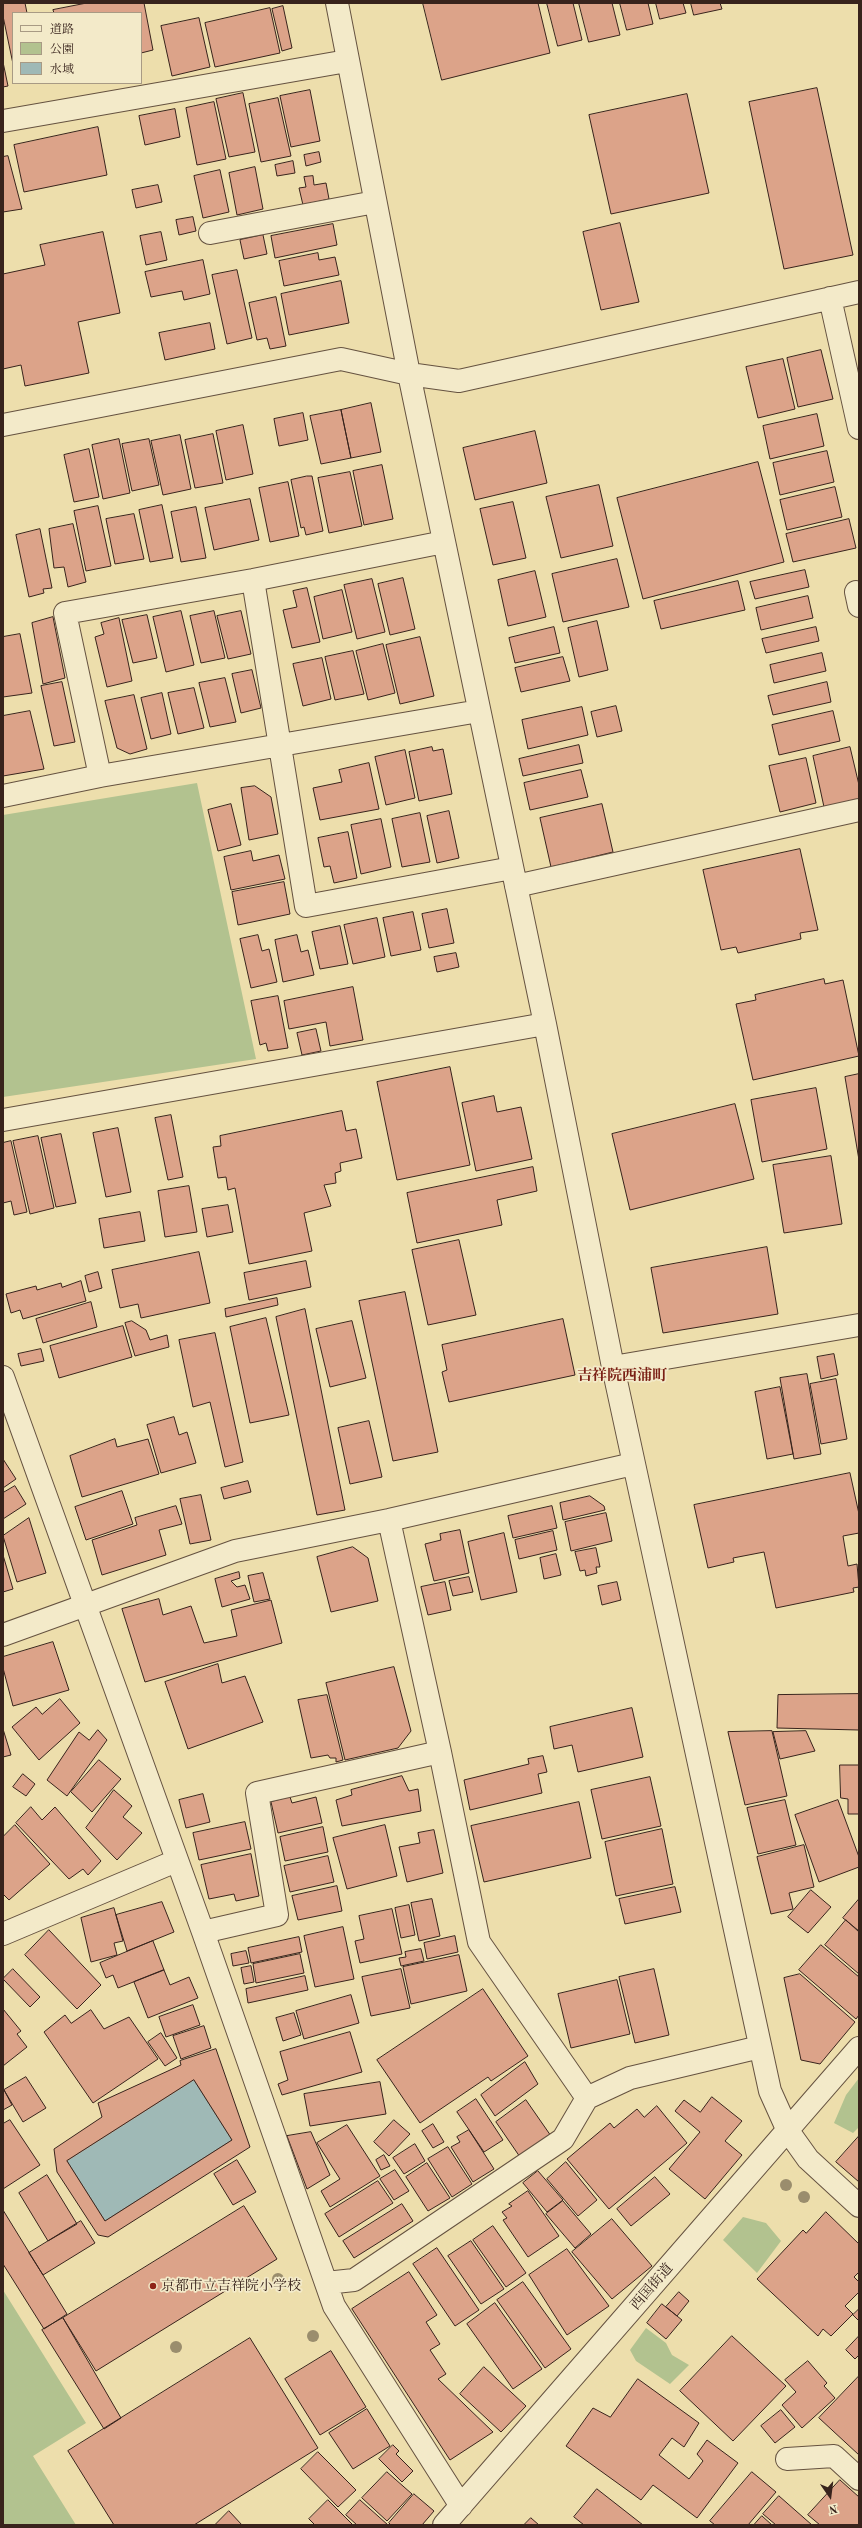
<!DOCTYPE html>
<meta charset="utf-8">
<style>
body{margin:0}
#map{position:relative;width:862px;height:2528px;overflow:hidden;background:#eddeac;font-family:"Old Standard TT","Noto Serif JP",serif}
canvas{display:block}
.frame{position:absolute;inset:0;border:4px solid #38231c;pointer-events:none}
.legend{position:absolute;left:12px;top:12px;width:130px;height:72px;box-sizing:border-box;background:#f3eac9;border:1px solid #a89a84;margin:0;padding:5px 7px;list-style:none;font-size:12px;color:#38231c}
.legend li{display:flex;align-items:center;gap:8px;height:20px}
.legend b{width:20px;border:1px solid #a89a84}
.north{position:absolute;left:810px;top:2476px;width:40px;height:40px;-webkit-text-stroke:3px #f3eac9;paint-order:stroke;rotate:166deg;font-size:11px;font-weight:700;line-height:16px;text-align:center;color:#38231c}
.north::after{content:'';display:block;margin:auto;width:14px;height:18px;background:#38231c;clip-path:polygon(50% 0,100% 100%,50% 72%,0 100%)}
</style>
<div id="map">
<canvas width="862" height="2528"></canvas>
<div class="frame"></div>
<ul class="legend">
<li><b style="height:5px;background:#f3eac9"></b>道路</li>
<li><b style="height:11px;background:#b2c28f"></b>公園</li>
<li><b style="height:11px;background:#9fb9b6"></b>水域</li>
</ul>
<div class="north">N</div>
</div>
<script>
const g = document.querySelector('canvas').getContext('2d');
g.lineJoin = 'round';
function fill(path, color) {
  g.fillStyle = color;
  g.fill(path, 'evenodd');
}
function trace(path, color, width, dash) {
  g.strokeStyle = color;
  g.lineWidth = width;
  g.lineCap = dash ? 'butt' : 'round';
  g.setLineDash(dash || []);
  g.stroke(path);
}
function write(font, color, halo, rows, align = 'center') {
  g.font = font + ' "Old Standard TT","Noto Serif JP",serif';
  g.lineWidth = 3.5;
  g.setLineDash([]);
  g.textBaseline = 'middle';
  g.strokeStyle = halo;
  g.fillStyle = color;
  for (const [text, x, y, turn = 0] of rows) {
    g.save();
    g.translate(x, y);
    g.rotate((+turn || 0) * Math.PI / 180);
    g.textAlign = isNaN(turn) ? turn : align;
    if (halo) g.strokeText(text, 0, 0);
    g.fillText(text, 0, 0);
    g.restore();
  }
}
const green = new Path2D(`
 M197 783 256 1059 3 1097V815Z
 M859 2078V2127L853 2133 834 2123 846 2095Z
 M743 2217 766 2223 781 2241 757 2273 723 2240Z
 M3 2290 86 2423 33 2456 76 2525H3Z
 M646 2328 666 2343 672 2355 689 2365 670 2384 636 2361 630 2350Z`);
const water = new Path2D(`
 M194 2080 232 2140 105 2221 67 2161Z`);
const building = new Path2D(`
 M3 3H25L27 13H13V64L3 16Z
 M87 3H144L153 50 141 53V13H54L53 10Z
 M423 3H538L550 53 442 80Z
 M547 3H573L582 40 558 46Z
 M579 3H612L620 35 589 42Z
 M620 3H648L653 24 627 30Z
 M656 3H683L686 13 660 19Z
 M691 3H720L722 9 694 15Z
 M283 6 292 48 282 51 272 9Z
 M270 8 280 53 215 67 205 23Z
 M199 18 210 67 172 76 161 26Z
 M3 62 8 86 3 87Z
 M817 88 853 255 784 269 749 102Z
 M310 90 320 141 291 147 280 96Z
 M243 93 255 152 229 157 216 99Z
 M687 94 709 193 611 214 589 115Z
 M278 98 291 156 261 162 249 104Z
 M214 102 226 159 197 165 186 108Z
 M175 109 180 137 145 145 139 116Z
 M98 127 107 175 24 192 14 145Z
 M319 152 321 162 306 166 304 155Z
 M8 156 22 209 3 212V157Z
 M293 161 295 173 277 176 275 165Z
 M255 167 263 209 237 215 229 173Z
 M220 170 229 212 203 218 194 176Z
 M313 176 314 185 326 183 329 199 303 205 299 188 306 187 304 177Z
 M158 185 162 202 136 208 132 190Z
 M193 217 196 231 179 235 176 220Z
 M620 223 639 302 601 310 583 232Z
 M333 224 337 245 275 258 271 236Z
 M103 232 120 313 78 322 89 373 25 386 21 365 3 369V274L45 265 40 245Z
 M161 232 167 260 146 265 140 236Z
 M263 235 267 254 244 259 240 240Z
 M318 253 319 260 335 257 339 275 284 286 279 261Z
 M203 260 210 294 184 300 182 291 151 297 145 272Z
 M237 270 252 338 227 344 212 275Z
 M341 281 349 323 289 335 281 294Z
 M276 297 286 346 270 349 267 338 257 340 249 303Z
 M210 323 215 349 165 360 159 333Z
 M821 350 833 399 798 407 787 358Z
 M783 359 795 409 758 418 746 367Z
 M371 403 381 452 351 458 341 410Z
 M341 410 351 458 321 464 310 416Z
 M303 413 308 440 279 446 274 419Z
 M817 414 824 446 770 459 763 426Z
 M243 425 253 474 226 480 216 431Z
 M535 431 547 483 475 500 463 448Z
 M213 434 223 483 195 488 185 440Z
 M180 435 191 489 163 495 151 441Z
 M119 439 130 493 103 499 92 445Z
 M149 439 159 485 132 491 122 444Z
 M89 449 99 497 74 502 64 455Z
 M827 451 834 482 780 495 773 463Z
 M758 462 784 562 643 599 617 498Z
 M382 465 393 519 364 525 353 471Z
 M350 472 362 526 329 533 318 478Z
 M307 476H312L323 531 306 535 304 527 301 528 291 480Z
 M288 482 299 536 270 542 259 488Z
 M599 485 613 546 561 558 546 497Z
 M835 487 842 517 787 530 780 500Z
 M250 499 259 540 214 550 205 508Z
 M513 502 526 558 493 565 480 509Z
 M162 505 173 558 150 562 139 510Z
 M98 506 111 566 86 571 74 511Z
 M196 507 206 558 181 562 171 512Z
 M134 514 144 559 115 564 106 519Z
 M849 519 856 548 793 562 786 534Z
 M73 524 86 582 68 587 64 567 54 568 49 529Z
 M40 529 52 588 43 589 44 593 29 597 16 535Z
 M617 559 629 607 563 622 552 574Z
 M805 570 809 587 755 599 750 582Z
 M535 571 546 617 508 626 498 580Z
 M403 578 415 629 390 635 378 584Z
 M372 579 385 632 357 639 344 585Z
 M738 581 745 610 661 629 654 601Z
 M307 588 320 642 292 648 283 610 297 607 293 591Z
 M342 590 352 632 323 639 314 597Z
 M808 596 813 618 761 630 756 608Z
 M181 611 194 665 166 672 153 617Z
 M214 611 225 658 201 663 190 616Z
 M241 611 251 654 228 659 217 616Z
 M147 615 157 658 133 663 122 620Z
 M53 617 65 678 43 684 32 623Z
 M119 618 132 681 107 687 95 637 104 634 101 623Z
 M597 621 608 670 579 677 568 628Z
 M554 627 560 653 515 663 509 638Z
 M816 627 819 641 766 653 762 639Z
 M20 634 32 693 3 697V637Z
 M420 637 434 696 400 704 386 645Z
 M383 644 395 693 368 700 356 651Z
 M353 651 364 694 335 700 325 657Z
 M822 653 826 671 774 683 770 665Z
 M563 657 570 681 521 692 515 668Z
 M322 658 331 699 303 706 293 664Z
 M252 670 261 708 241 713 232 674Z
 M225 678 236 722 210 727 199 683Z
 M62 682 75 742 54 746 41 686Z
 M827 682 831 702 773 715 768 696Z
 M194 688 204 728 178 734 168 693Z
 M162 693 171 734 151 739 141 698Z
 M134 695 147 749 130 754 117 748 105 701Z
 M616 706 622 731 597 737 591 712Z
 M582 707 588 735 528 749 522 720Z
 M30 711 44 769 3 776V716Z
 M833 711 840 741 779 755 772 725Z
 M579 745 583 763 523 776 519 759Z
 M432 747 433 751 443 749 452 794 419 801 409 752Z
 M850 747 859 785V799L824 807 813 756Z
 M405 750 415 798 386 805 375 757Z
 M806 758 816 803 780 812 769 766Z
 M369 763 379 809 320 820 313 788 342 782 339 770Z
 M581 770 588 797 530 810 524 783Z
 M255 786 271 797 278 834 249 840 241 788Z
 M231 804 241 845 218 851 208 810Z
 M602 804 613 852 551 867 540 818Z
 M449 811 459 858 437 863 427 816Z
 M420 813 430 862 402 867 392 819Z
 M381 819 391 867 361 874 351 825Z
 M348 832 357 878 334 883 330 866 324 867 318 838Z
 M800 849 818 930 800 933 801 939 738 953 736 947 721 950 703 870Z
 M251 851 253 861 279 855 285 879 231 890 224 857Z
 M284 882 290 914 238 925 232 892Z
 M447 909 454 943 429 948 422 914Z
 M413 912 421 950 391 956 383 918Z
 M377 918 385 957 353 964 344 925Z
 M340 926 348 964 320 969 312 932Z
 M258 935 262 951 269 949 277 982 251 988 240 939Z
 M297 935 301 952 308 950 314 975 283 982 275 940Z
 M456 953 459 967 437 972 434 957Z
 M824 979 825 984 843 980 859 1056 753 1080 736 1004 756 1000 755 995Z
 M353 987 363 1040 330 1046 326 1022 289 1029 284 1001Z
 M278 996 288 1048 268 1051 266 1043 260 1045 251 1001Z
 M316 1029 321 1051 302 1055 297 1033Z
 M450 1067 470 1165 397 1180 377 1082Z
 M859 1074V1160L845 1077Z
 M816 1088 827 1149 762 1162 751 1100Z
 M494 1096 497 1112 521 1107 532 1159 476 1171 462 1103Z
 M735 1104 754 1179 630 1210 612 1134Z
 M342 1111 346 1131 356 1129 362 1158 340 1163 341 1171 335 1173 336 1183 324 1185 331 1206 304 1213 312 1251 249 1264 235 1188 228 1190 226 1177 218 1178 213 1147 221 1146 220 1136Z
 M171 1115 183 1177 168 1180 155 1118Z
 M118 1128 131 1192 106 1197 93 1133Z
 M61 1134 76 1203 56 1207 41 1138Z
 M38 1136 54 1208 30 1214 13 1141Z
 M11 1141 27 1212 14 1215 11 1201 3 1203V1143Z
 M831 1156 842 1224 784 1233 773 1165Z
 M533 1167 537 1191 497 1200 502 1225 417 1243 407 1193Z
 M189 1186 197 1232 165 1237 158 1191Z
 M228 1205 233 1232 207 1237 202 1209Z
 M140 1212 145 1241 104 1248 99 1219Z
 M459 1240 476 1315 428 1325 412 1250Z
 M767 1247 778 1314 663 1333 651 1268Z
 M199 1252 210 1303 141 1318 138 1304 120 1308 112 1270Z
 M306 1261 311 1287 249 1300 244 1273Z
 M98 1272 102 1288 89 1292 85 1276Z
 M81 1281 86 1301 23 1319 20 1310 11 1313 6 1294 36 1286 37 1290 61 1283 62 1287Z
 M405 1292 438 1452 393 1461 359 1301Z
 M277 1298 278 1305 226 1317 225 1309Z
 M91 1302 97 1327 43 1343 36 1319Z
 M305 1309 345 1510 317 1515 276 1317Z
 M266 1318 289 1415 250 1423 230 1327Z
 M563 1319 575 1375 449 1402 442 1372 447 1370 442 1345Z
 M132 1321 146 1330 150 1340 167 1335 169 1347 135 1356 125 1323Z
 M352 1321 366 1378 330 1387 316 1329Z
 M123 1326 132 1357 59 1378 50 1346Z
 M215 1333 243 1462 225 1467 210 1402 193 1407 179 1340Z
 M41 1349 44 1361 21 1366 18 1354Z
 M834 1354 838 1375 821 1379 817 1357Z
 M807 1374 821 1454 794 1459 780 1378Z
 M836 1379 847 1439 821 1444 810 1384Z
 M780 1387 793 1454 767 1459 755 1392Z
 M174 1417 179 1435 187 1432 196 1463 161 1473 147 1425Z
 M369 1421 382 1477 350 1484 338 1428Z
 M115 1439 117 1447 148 1439 159 1474 82 1497 70 1456Z
 M3 1459 16 1479 3 1488Z
 M850 1473 859 1514V1533L843 1536 848 1566 857 1564 859 1587 853 1588 854 1592 776 1608 764 1552 733 1558 734 1562 708 1568 694 1505Z
 M248 1481 251 1492 224 1499 221 1488Z
 M15 1486 26 1504 3 1519V1493Z
 M122 1491 133 1524 86 1540 75 1507Z
 M201 1495 211 1540 190 1544 180 1499Z
 M590 1496 604 1506 605 1510 563 1520 560 1503Z
 M176 1506 182 1524 159 1530 166 1555 102 1575 92 1540 137 1525 135 1518Z
 M552 1506 557 1528 513 1538 508 1516Z
 M606 1513 612 1541 571 1551 565 1522Z
 M29 1518 46 1573 17 1582 3 1536Z
 M460 1530 469 1573 434 1581 425 1544 441 1540 440 1534Z
 M553 1531 557 1550 519 1559 515 1540Z
 M504 1533 517 1592 481 1600 468 1542Z
 M353 1547 368 1558 378 1601 331 1612 317 1557Z
 M596 1548 600 1567H596L597 1573 586 1576 585 1570 580 1571 575 1552Z
 M556 1554 561 1575 544 1579 540 1558Z
 M3 1555 13 1589 3 1592Z
 M239 1572 240 1578 231 1581 237 1587 245 1585 250 1599 222 1607 215 1579Z
 M263 1573 270 1599 254 1602 248 1576Z
 M469 1577 473 1592 453 1596 449 1581Z
 M445 1582 451 1610 428 1615 421 1587Z
 M617 1582 621 1600 602 1605 598 1586Z
 M159 1599 163 1615 191 1606 204 1643 237 1636 231 1610 271 1600 282 1643 145 1682 122 1609Z
 M53 1642 69 1690 13 1706 3 1668V1657Z
 M218 1664 222 1683 245 1676 263 1722 188 1749 165 1682Z
 M394 1667 411 1731 398 1748 345 1760 326 1683Z
 M859 1694V1730L777 1728 778 1695Z
 M327 1695 343 1760 336 1762V1758H330L328 1755 311 1758 298 1700Z
 M60 1699 80 1723 39 1760 12 1727 36 1707 42 1714Z
 M632 1708 643 1757 578 1772 572 1745 554 1749 550 1727Z
 M3 1729 11 1755 3 1757Z
 M98 1730 107 1740 67 1796 47 1780 79 1732 89 1740Z
 M772 1731 787 1796 745 1805 728 1732Z
 M806 1731 815 1751 780 1759 773 1732Z
 M543 1756 547 1772 538 1774 542 1793 470 1810 464 1780 529 1764 528 1759Z
 M99 1760 121 1779 92 1812 71 1792Z
 M840 1765H859V1814H848V1799L841 1798Z
 M23 1774 35 1784 26 1796 13 1787Z
 M402 1776 409 1791 418 1789 421 1811 342 1826 336 1800 352 1795 351 1790Z
 M650 1777 661 1826 602 1839 591 1790Z
 M114 1790 132 1806 123 1817 142 1833 117 1860 86 1828Z
 M203 1794 210 1822 186 1828 179 1800Z
 M290 1797 292 1803 316 1797 322 1823 278 1833 271 1802Z
 M785 1800 796 1845 758 1854 747 1808Z
 M838 1800 859 1857V1867L819 1882 795 1815Z
 M579 1802 591 1858 484 1882 471 1826Z
 M31 1807 42 1820 55 1807 101 1861 88 1875 83 1869 69 1879 16 1823Z
 M245 1822 251 1849 199 1860 193 1833Z
 M15 1825 50 1864 9 1900 3 1894V1837Z
 M385 1825 397 1876 347 1889 333 1838Z
 M323 1827 328 1852 285 1861 280 1837Z
 M662 1829 673 1884 616 1896 605 1842Z
 M434 1830 443 1873 407 1882 399 1847 420 1843 418 1833Z
 M804 1845 814 1887 789 1893 793 1909 771 1914 757 1857Z
 M251 1854 259 1896 236 1901 234 1894 209 1899 201 1865Z
 M328 1856 334 1882 290 1892 284 1866Z
 M337 1886 342 1911 298 1920 292 1896Z
 M675 1887 681 1912 625 1924 619 1899Z
 M811 1890 831 1907 808 1933 788 1917Z
 M432 1899 440 1936 419 1941 411 1903Z
 M859 1899V1931L843 1918Z
 M162 1902 174 1932 127 1951 116 1915Z
 M409 1905 415 1935 401 1938 395 1908Z
 M114 1908 123 1941 114 1943 117 1955 91 1962 81 1918Z
 M392 1909 402 1954 360 1963 355 1941 364 1939 359 1916Z
 M846 1920 859 1932V1974L825 1945Z
 M343 1927 354 1979 315 1987 304 1936Z
 M49 1930 101 1985 77 2009 25 1955Z
 M455 1936 458 1952 427 1959 424 1943Z
 M299 1937 302 1952 251 1963 248 1948Z
 M153 1941 164 1970 118 1988 113 1975 106 1978 100 1963Z
 M821 1945 859 1977V2015L856 2019 799 1970Z
 M421 1949 424 1961 401 1966 399 1958 406 1957 405 1952Z
 M246 1951 249 1963 233 1966 231 1954Z
 M300 1954 304 1973 256 1983 253 1964Z
 M459 1955 467 1991 411 2004 403 1967Z
 M251 1966 254 1982 244 1984 241 1968Z
 M13 1969 40 1997 30 2007 3 1979Z
 M401 1969 410 2008 371 2016 362 1977Z
 M654 1969 669 2035 635 2043 619 1977Z
 M164 1970 170 1985 189 1977 198 1998 148 2018 134 1982Z
 M800 1974 855 2022 820 2064 801 2060 784 1978Z
 M305 1976 308 1990 248 2003 246 1989Z
 M617 1980 630 2034 571 2048 558 1994Z
 M483 1989 528 2056 491 2081 488 2077 420 2123 377 2060Z
 M351 1995 359 2023 304 2039 296 2011Z
 M193 2005 200 2025 166 2037 159 2017Z
 M3 2009 21 2031 17 2034 27 2047 3 2066Z
 M91 2010 104 2029 129 2017 158 2059 93 2103 44 2032 65 2015 71 2023Z
 M294 2013 301 2035 283 2041 276 2018Z
 M204 2026 211 2048 181 2059 173 2036Z
 M350 2032 362 2072 282 2095 278 2084 288 2080 280 2052Z
 M161 2033 177 2058 165 2066 148 2042Z
 M216 2049 250 2147 108 2237 98 2235 57 2172 54 2149 102 2117 98 2103 181 2065 180 2061ZM194 2080 232 2140 105 2221 67 2161Z
 M525 2062 538 2084 495 2116 481 2095Z
 M26 2077 46 2108 23 2122 4 2090Z
 M380 2082 386 2114 310 2126 304 2094Z
 M4 2090 12 2105 3 2110V2091Z
 M712 2097 742 2121 725 2141 742 2155 705 2199 669 2169 700 2132 675 2111 684 2100 700 2112Z
 M476 2099 503 2140 484 2152 457 2112Z
 M526 2100 551 2136 520 2157 496 2122Z
 M657 2106 687 2143 609 2209 567 2159 610 2123 614 2128 637 2109 644 2117Z
 M10 2120 40 2165 3 2189V2124Z
 M394 2120 410 2134 389 2156 374 2142Z
 M433 2124 444 2142 433 2148 422 2131Z
 M347 2125 380 2176 330 2207 321 2191 340 2179 317 2143Z
 M469 2130 494 2169 473 2182 451 2147 460 2142 457 2137Z
 M311 2132 330 2175 307 2189 287 2136Z
 M859 2136V2182L836 2162Z
 M415 2144 425 2161 404 2174 393 2158Z
 M448 2147 472 2184 452 2197 428 2159Z
 M384 2155 390 2166 381 2170 376 2160Z
 M237 2160 256 2192 233 2205 214 2174Z
 M566 2162 597 2200 578 2216 547 2179Z
 M427 2163 450 2198 428 2211 406 2177Z
 M395 2170 409 2191 394 2200 380 2179Z
 M538 2171 563 2200 547 2212 523 2183Z
 M47 2175 77 2224 48 2241 19 2193Z
 M655 2177 670 2194 631 2226 617 2209Z
 M378 2181 393 2203 339 2237 325 2214Z
 M528 2191 559 2236 528 2257 503 2220 507 2218 502 2212 512 2206 509 2204Z
 M563 2201 591 2234 575 2248 546 2214Z
 M402 2204 413 2221 354 2258 343 2241Z
 M244 2206 277 2259 96 2371 63 2318Z
 M3 2210 67 2314 44 2329 3 2264Z
 M826 2212 859 2244V2272L854 2277 859 2282V2292L845 2306 853 2314 831 2336 823 2329 818 2336 757 2279 803 2230 806 2233Z
 M612 2219 652 2266 612 2299 572 2252Z
 M81 2221 95 2243 43 2275 29 2253Z
 M493 2226 526 2273 506 2287 473 2240Z
 M471 2241 504 2289 481 2304 448 2256Z
 M437 2248 479 2310 455 2326 413 2264Z
 M567 2249 609 2306 567 2335 529 2275Z
 M409 2272 437 2315 426 2322 440 2344 430 2350 446 2374 438 2379 493 2432 450 2460 352 2309Z
 M523 2282 571 2349 545 2368 497 2300Z
 M679 2292 689 2301 677 2316 666 2307Z
 M495 2303 542 2369 513 2389 467 2324Z
 M662 2304 682 2320 666 2339 647 2323Z
 M859 2309V2321L853 2315Z
 M63 2318 121 2418 104 2429 42 2330Z
 M732 2336 786 2386 733 2441 680 2391Z
 M859 2336V2355L855 2359 846 2350Z
 M250 2338 318 2448 194 2525H114L68 2451Z
 M331 2351 366 2407 320 2435 285 2379Z
 M808 2361 827 2383 824 2386 835 2398 802 2428 782 2405 796 2392 785 2380Z
 M484 2367 526 2406 501 2432 460 2394Z
 M859 2376V2455L819 2418Z
 M638 2379 699 2423 684 2447 672 2438 659 2455 689 2479 703 2461 697 2454 707 2440 738 2463 697 2518 653 2485 641 2500 566 2446 593 2408 610 2417Z
 M367 2409 390 2446 353 2469 329 2433Z
 M781 2410 795 2427 775 2443 761 2426Z
 M393 2445 399 2451 396 2454 413 2471 402 2482 379 2459Z
 M318 2452 356 2490 338 2507 301 2469Z
 M387 2472 412 2494 387 2521 362 2498Z
 M752 2472 776 2492 748 2525H715L710 2521Z
 M840 2480 859 2497V2525H820L808 2515Z
 M597 2489 643 2525H584L574 2517Z
 M414 2494 434 2511 422 2525H391L389 2523Z
 M779 2496 812 2525H776L763 2514Z
 M328 2500 353 2525H315L309 2519Z
 M360 2500 388 2525H357L346 2515Z
 M229 2511 242 2525H215Z
 M762 2516 772 2525H754Z
 M531 2518 539 2525H524Z`);
const minor = new Path2D(`
 M337 3 409 374 545 1024 613 1367 770 2091 788 2131 808 2159 859 2206
 M3 121 347 61
 M210 233 375 202
 M830 298 859 428
 M3 425 341 359 409 374 459 381 859 292
 M253 580 306 906 512 868
 M856 592 859 606
 M100 776 65 613 253 580 444 542
 M3 796 100 776 479 711
 M516 886 859 810
 M3 1120 545 1024
 M613 1367 859 1325
 M3 1377 203 1932 334 2306 461 2506
 M389 1520 440 1752 479 1942 587 2098
 M3 1635 235 1551 389 1520 633 1464
 M203 1932 277 1915 257 1793 440 1752
 M3 1934 176 1861
 M326 2283 354 2280 563 2139 587 2098 630 2078 760 2047
 M787 2459 834 2456 859 2479
 M444 2525 859 2048`);
const trees = [
 [786,2185],
 [804,2197],
 [278,2279],
 [313,2336],
 [176,2347]
];
const markers = [
 [153,2286,4,"#8f2418"]
];
const poiNames = [
 ["京都市立吉祥院小学校",161,2286]
];
const streetNames = [
 ["西国街道",652,2287,-49]
];
const neighbourhoodNames = [
 ["吉祥院西浦町",622,1376]
];
fill(green, '#b2c28f');
fill(water, '#9fb9b6');
trace(water, '#767d78', 1);
fill(building, '#dca389');
trace(building, '#38231c', 1);
trace(minor, '#655240', 24);
trace(minor, '#f3eac9', 22);
g.fillStyle = '#9a8d6d';
for (const [x, y] of trees) {
  g.beginPath();
  g.arc(x, y, 6, 0, 2 * Math.PI);
  g.fill();
}
for (const [x, y, r, color] of markers) {
  const dot = new Path2D();
  dot.arc(x, y, r, 0, 2 * Math.PI);
  g.fillStyle = color;
  g.fill(dot);
  trace(dot, '#f3eac9', 1.5);
}
write('14px', '#38231c', '#f3eac9', poiNames, 'left');
write('14px', '#38231c', '#f3eac9', streetNames);
write('bold 15px', '#7a1f14', '#f3eac9', neighbourhoodNames);
</script>
